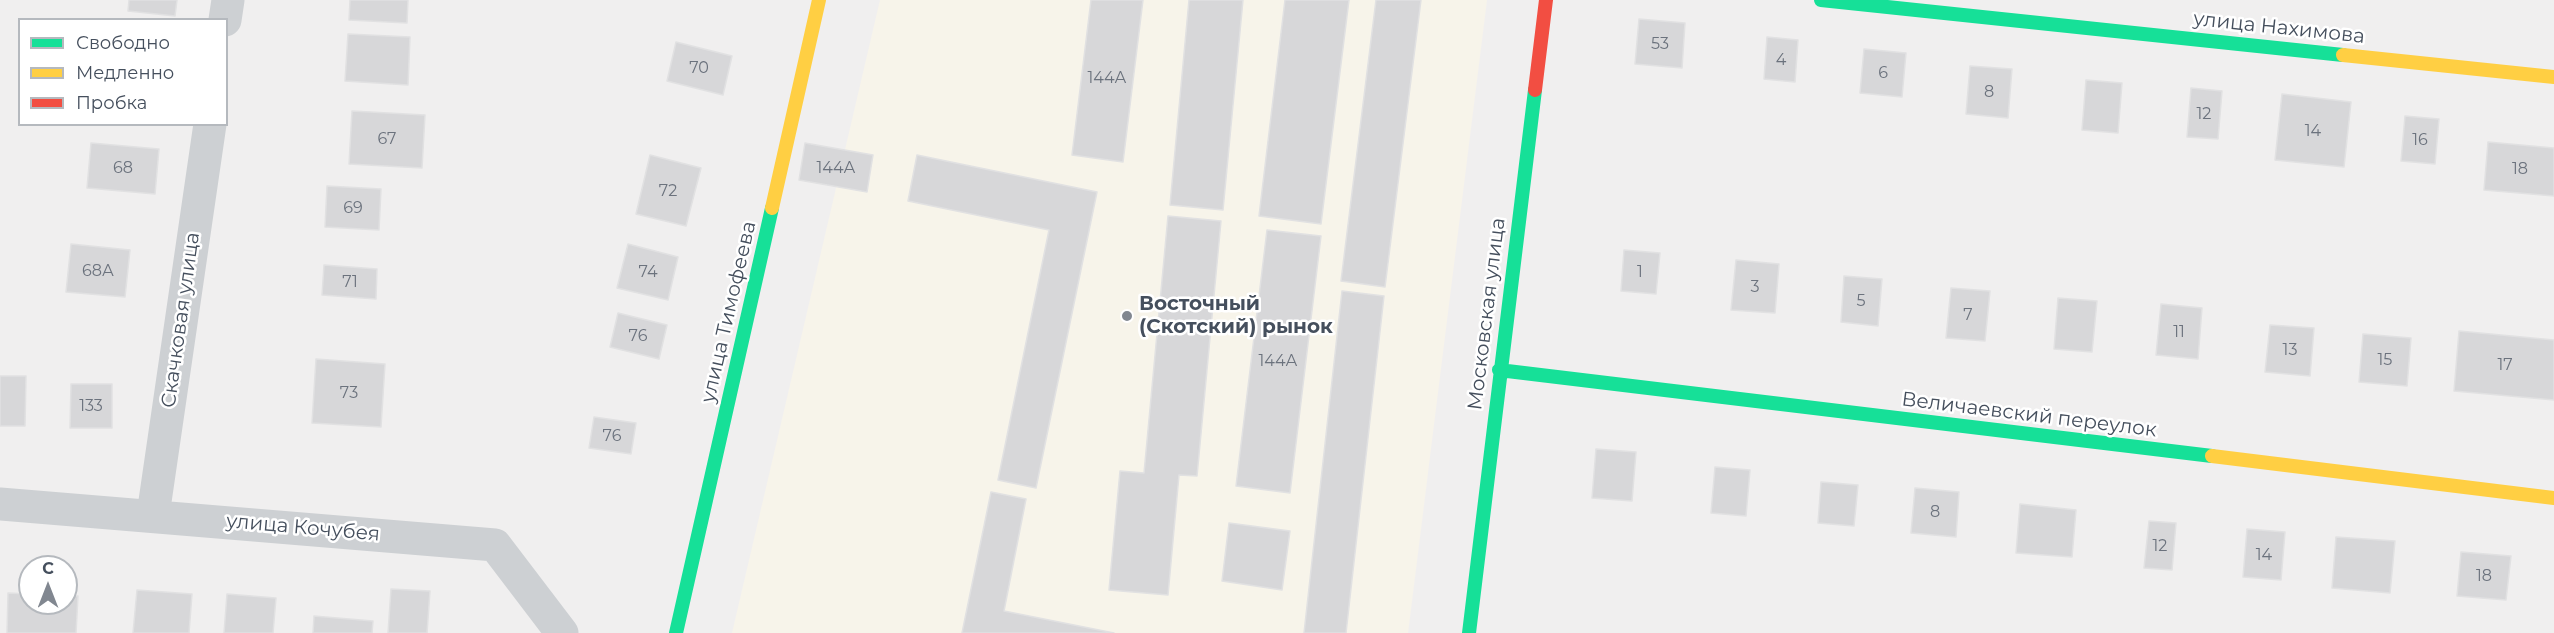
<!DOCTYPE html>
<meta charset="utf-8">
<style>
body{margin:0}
#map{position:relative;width:2554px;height:633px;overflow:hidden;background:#f0efef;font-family:Montserrat,sans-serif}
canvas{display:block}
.legend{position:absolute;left:18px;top:18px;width:210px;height:108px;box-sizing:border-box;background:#fff;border:2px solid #b5b9be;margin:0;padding:8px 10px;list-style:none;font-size:18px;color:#454f5d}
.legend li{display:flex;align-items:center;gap:12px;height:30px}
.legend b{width:30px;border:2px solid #b5b9be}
.north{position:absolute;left:18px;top:555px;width:60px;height:60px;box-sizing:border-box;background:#fff;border:2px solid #b5b9be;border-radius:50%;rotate:0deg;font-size:16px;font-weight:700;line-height:24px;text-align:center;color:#454f5d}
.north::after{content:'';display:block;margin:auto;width:21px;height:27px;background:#818790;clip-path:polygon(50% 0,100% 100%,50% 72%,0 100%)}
</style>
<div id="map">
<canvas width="2554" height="633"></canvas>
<ul class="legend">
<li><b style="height:8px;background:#16e098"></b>Свободно</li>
<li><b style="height:8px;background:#ffcf43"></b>Медленно</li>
<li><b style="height:8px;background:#f24e42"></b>Пробка</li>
</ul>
<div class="north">С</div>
</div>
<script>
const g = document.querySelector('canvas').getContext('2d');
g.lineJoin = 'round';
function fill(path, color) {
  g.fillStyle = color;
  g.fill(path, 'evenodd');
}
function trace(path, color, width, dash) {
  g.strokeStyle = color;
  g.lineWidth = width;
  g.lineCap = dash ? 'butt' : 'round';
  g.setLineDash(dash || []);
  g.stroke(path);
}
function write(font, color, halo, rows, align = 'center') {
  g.font = font + ' Montserrat,sans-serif';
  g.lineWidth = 5;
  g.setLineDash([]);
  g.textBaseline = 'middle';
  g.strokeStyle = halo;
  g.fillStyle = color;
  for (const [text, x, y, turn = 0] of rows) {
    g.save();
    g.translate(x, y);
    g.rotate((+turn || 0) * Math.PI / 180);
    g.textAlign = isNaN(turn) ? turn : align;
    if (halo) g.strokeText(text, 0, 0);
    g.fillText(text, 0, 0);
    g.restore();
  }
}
const commercial = new Path2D(`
 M880 0H1487L1408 633H732Z`);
const building = new Path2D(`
 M129 0H177L175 16 128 11Z
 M350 0H408L407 23 349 20Z
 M1091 0H1143L1123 162 1072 155Z
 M1189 0H1243L1223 210 1170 205Z
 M1285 0H1349L1321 224 1259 216Z
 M1376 0H1421L1385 287 1341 281Z
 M1639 19 1685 23 1682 68 1635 64Z
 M348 34 410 37 408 85 345 81Z
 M1767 37 1798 40 1795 82 1764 79Z
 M676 42 732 56 723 95 667 81Z
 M1864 49 1906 53 1902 97 1860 93Z
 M1970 66 2012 69 2008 118 1966 114Z
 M2086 80 2122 83 2118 133 2082 130Z
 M2191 88 2222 91 2218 139 2187 137Z
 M2282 94 2351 102 2344 167 2275 160Z
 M352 111 425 115 422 168 349 164Z
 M2405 116 2439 119 2435 164 2401 161Z
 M2488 142 2554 148V196L2484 190Z
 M91 143 159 149 155 194 87 188Z
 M805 143 873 155 867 192 799 180Z
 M650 155 701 168 686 226 636 214Z
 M917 155 1097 192 1036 488 998 480 1049 230 908 201Z
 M327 186 381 189 379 230 325 227Z
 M1168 216 1221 221 1197 476 1179 475 1168 595 1109 590 1120 471 1144 473Z
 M1267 230 1321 236 1290 493 1236 486Z
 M71 244 130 250 125 297 66 292Z
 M628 244 678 257 668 300 617 288Z
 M1624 250 1660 253 1656 294 1621 291Z
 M1736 260 1779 264 1775 313 1731 310Z
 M324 265 377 269 376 299 322 295Z
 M1844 276 1882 279 1878 326 1841 322Z
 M1951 288 1990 291 1985 341 1946 338Z
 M1342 291 1384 296 1346 633H1304Z
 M2058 298 2097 301 2092 352 2054 349Z
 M2161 304 2202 308 2198 359 2156 355Z
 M618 313 667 325 659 359 610 347Z
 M2270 325 2314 328 2310 376 2265 372Z
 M2459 331 2554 340V400L2454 391Z
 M2363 334 2411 338 2407 386 2359 382Z
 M316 359 385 364 381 427 312 423Z
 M0 376H26L25 426H0Z
 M71 384H112V428H70Z
 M594 417 636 423 631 454 589 448Z
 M1596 449 1636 452 1632 501 1592 498Z
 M1715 467 1750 470 1746 516 1711 513Z
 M1821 482 1858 485 1854 526 1818 523Z
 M1915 488 1959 492 1956 537 1911 533Z
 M991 492 1026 499 1004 611 1114 633H962Z
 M2020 504 2076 510 2072 557 2016 553Z
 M2149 521 2176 523 2172 570 2144 568Z
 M1229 523 1290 531 1282 590 1222 581Z
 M2247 529 2285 532 2281 580 2243 577Z
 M2336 537 2395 541 2390 593 2332 588Z
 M2461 552 2511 556 2506 600 2457 596Z
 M391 589 430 591 427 633H388Z
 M137 590 192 594 189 633H133Z
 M8 593 30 594V603H66V596H78L76 633H7Z
 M227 594 276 598 273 633H224Z
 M314 616 373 621 372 633H313Z`);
const street = new Path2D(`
 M225 20 228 0
 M0 504 495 545 562 633
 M153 515 210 124`);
const fast = new Path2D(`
 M1821 0 2343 55
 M1499 370 2212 456
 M676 633 772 208
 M1469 633 1535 90`);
const slow = new Path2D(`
 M2343 55 2554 77
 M772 208 819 0
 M2212 456 2554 498`);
const jam = new Path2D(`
 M1535 90 1546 0`);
const markers = [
 [1127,316,6,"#818790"]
];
const numberNames = [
 ["53",1660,44],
 ["4",1781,60],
 ["70",699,68],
 ["6",1883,73],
 ["144А",1107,78],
 ["8",1989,92],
 ["12",2204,114],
 ["14",2313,131],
 ["67",387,139],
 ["16",2420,140],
 ["68",123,168],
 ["144А",836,168],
 ["18",2520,169],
 ["72",668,191],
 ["69",353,208],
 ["68А",98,271],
 ["74",648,272],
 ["1",1640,272],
 ["71",350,282],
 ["3",1755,287],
 ["5",1861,301],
 ["7",1968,315],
 ["11",2179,332],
 ["76",638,336],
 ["13",2290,350],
 ["15",2385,360],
 ["144А",1278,361],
 ["17",2505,365],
 ["73",349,393],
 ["133",91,406],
 ["76",612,436],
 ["8",1935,512],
 ["12",2160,546],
 ["14",2264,555],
 ["18",2484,576]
];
const streetNames = [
 ["улица Нахимова",2279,28,6],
 ["улица Тимофеева",729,312,-77],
 ["Московская улица",1487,314,-83],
 ["Скачковая улица",181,320,-82],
 ["Величаевский переулок",2029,415,7],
 ["улица Кочубея",303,528,5]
];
const poiNames = [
 ["Восточный",1139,304],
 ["(Скотский) рынок",1139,327]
];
fill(commercial, '#f7f4ea');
fill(building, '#d7d7d9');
trace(building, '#e1e1e2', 1.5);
trace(street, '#cdd0d3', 33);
trace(fast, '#16e098', 14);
trace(slow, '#ffcf43', 14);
trace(jam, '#f24e42', 14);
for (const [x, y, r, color] of markers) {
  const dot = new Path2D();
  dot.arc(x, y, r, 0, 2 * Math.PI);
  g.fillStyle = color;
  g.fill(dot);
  trace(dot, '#fff', 2);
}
write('16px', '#6b727d', null, numberNames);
write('20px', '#454f5d', '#fff', streetNames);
write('bold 20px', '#454f5d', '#fff', poiNames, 'left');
</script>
